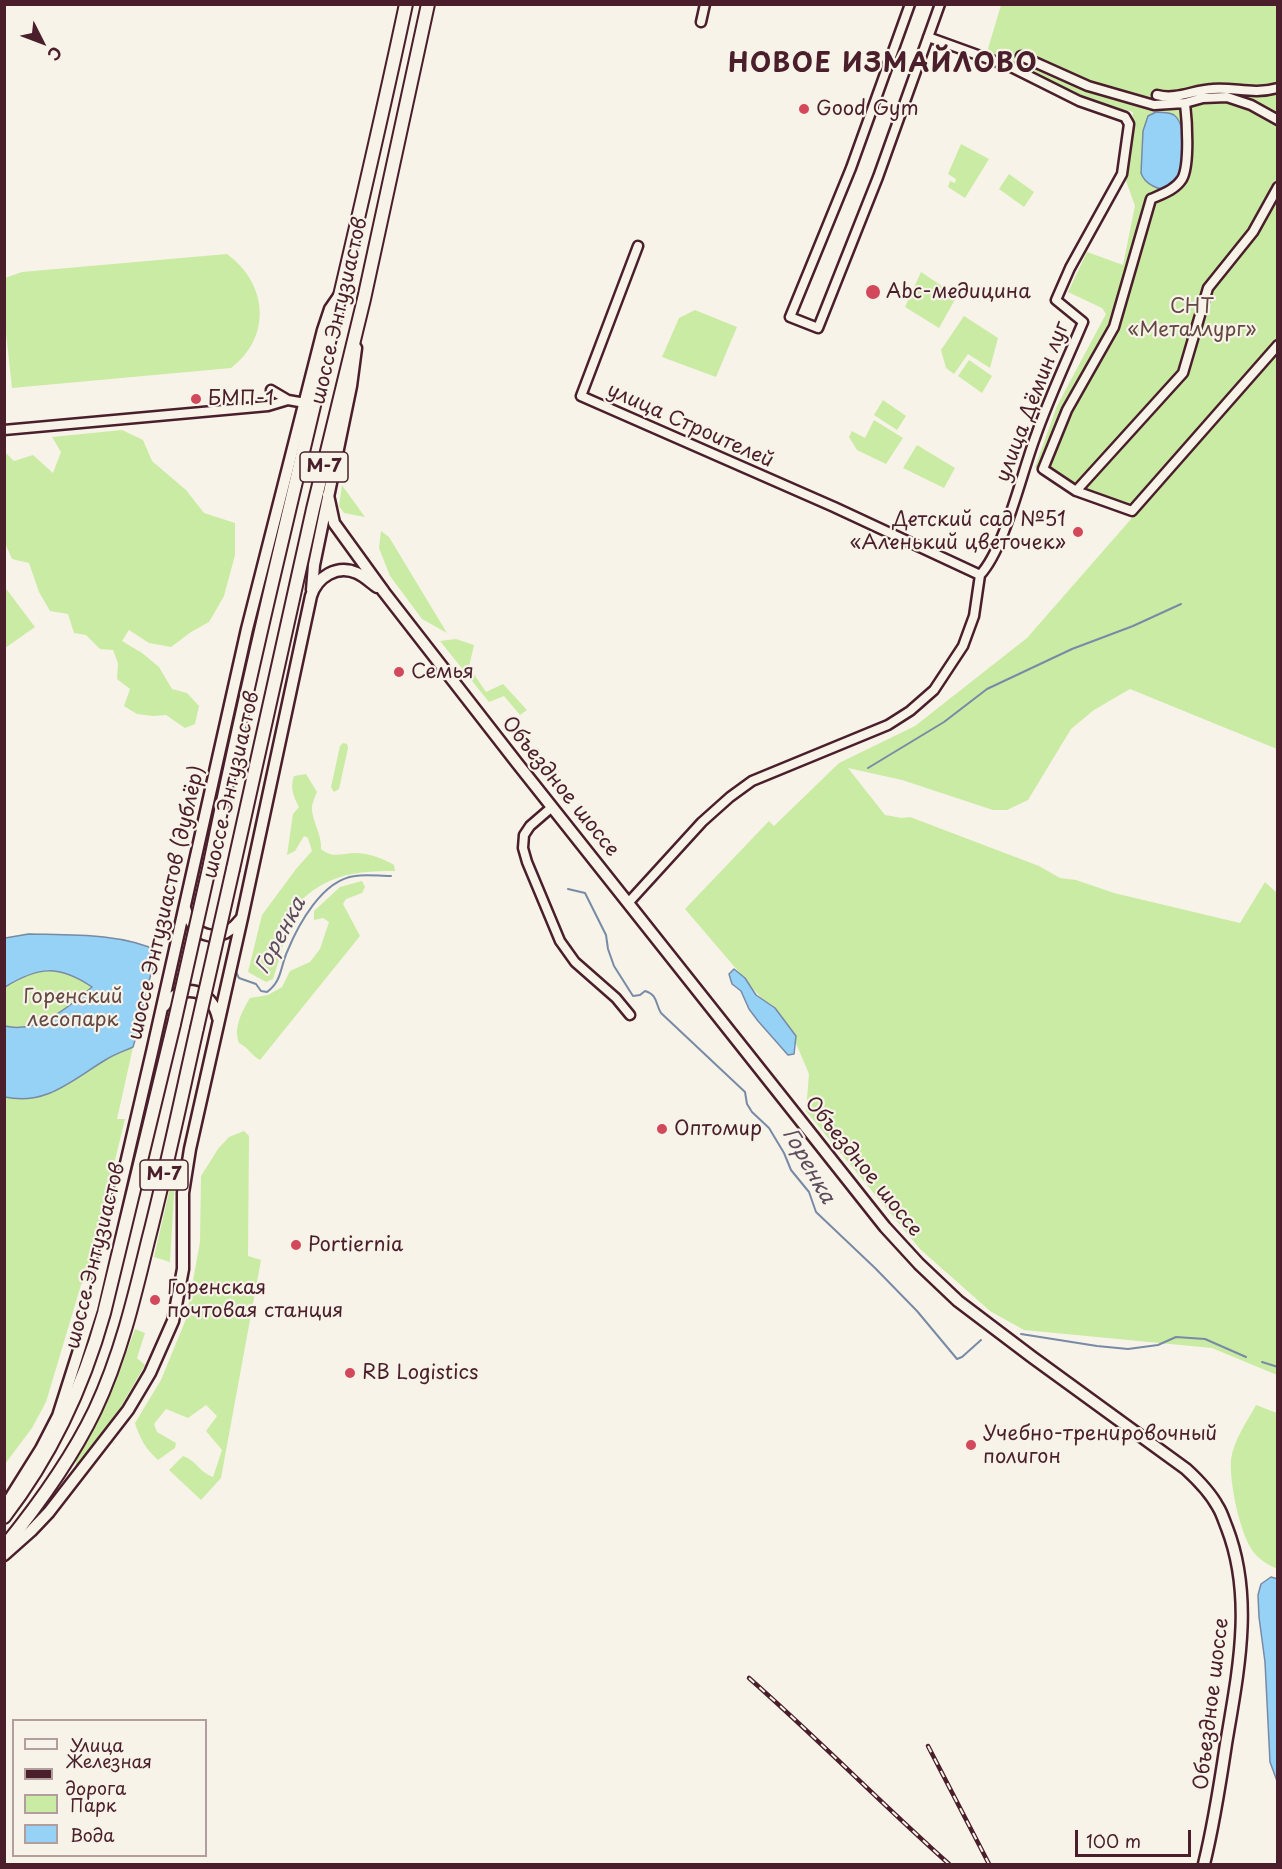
<!DOCTYPE html>
<meta charset="utf-8">
<style>
body{margin:0}
#map{position:relative;width:1282px;height:1869px;overflow:hidden;background:#f7f3e8;font-family:"Playpen Sans",sans-serif}
canvas{display:block}
.frame{position:absolute;inset:0;border:6px solid #4a1f2b;pointer-events:none}
.legend{position:absolute;left:12px;top:1719px;width:195px;height:138px;box-sizing:border-box;background:#f7f3e8;border:2px solid #b29e9c;margin:0;padding:8px 10px;list-style:none;font-size:18px;color:#4a1f2b}
.legend li{display:flex;align-items:center;gap:12px;height:30px}
.legend b{width:30px;border:2px solid #b29e9c}
.north{position:absolute;left:12px;top:12px;width:60px;height:60px;-webkit-text-stroke:4px #f7f3e8;paint-order:stroke;rotate:132deg;font-size:16px;font-weight:700;line-height:24px;text-align:center;color:#4a1f2b}
.north::after{content:'';display:block;margin:auto;width:21px;height:27px;background:#4a1f2b;clip-path:polygon(50% 0,100% 100%,50% 72%,0 100%)}
.scale{position:absolute;left:1075px;top:1830px;width:116px;height:27px;box-sizing:border-box;border:3px solid #4a1f2b;border-top:0;padding-left:8px;font-size:18px;line-height:21px;white-space:nowrap;color:#4a1f2b;-webkit-text-stroke:4px #f7f3e8;paint-order:stroke}
</style>
<div id="map">
<canvas width="1282" height="1869"></canvas>
<div class="frame"></div>
<ul class="legend">
<li><b style="height:8px;background:#f7f3e8"></b>Улица</li>
<li><b style="height:8px;background:#4a1f2b"></b>Железная дорога</li>
<li><b style="height:16px;background:#caeba3"></b>Парк</li>
<li><b style="height:16px;background:#96d1f6"></b>Вода</li>
</ul>
<div class="north">С</div>
<div class="scale">100 m</div>
</div>
<script>
const g = document.querySelector('canvas').getContext('2d');
g.lineJoin = 'round';
function fill(path, color) {
  g.fillStyle = color;
  g.fill(path, 'evenodd');
}
function trace(path, color, width, dash) {
  g.strokeStyle = color;
  g.lineWidth = width;
  g.lineCap = dash ? 'butt' : 'round';
  g.setLineDash(dash || []);
  g.stroke(path);
}
function write(font, color, halo, rows, align = 'center') {
  g.font = font + ' "Playpen Sans",sans-serif';
  g.lineWidth = 4.5;
  g.setLineDash([]);
  g.textBaseline = 'middle';
  g.strokeStyle = halo;
  g.fillStyle = color;
  for (const [text, x, y, turn = 0] of rows) {
    g.save();
    g.translate(x, y);
    g.rotate((+turn || 0) * Math.PI / 180);
    g.textAlign = isNaN(turn) ? turn : align;
    if (halo) g.strokeText(text, 0, 0);
    g.fillText(text, 0, 0);
    g.restore();
  }
}
const green = new Path2D(`
 M1001 5H1277V349L1135 513 1059 484 1035 467 1057 406 1106 314 1102 308 1068 292 1087 252 1123 265 1135 206 1124 175 1133 112 1081 98 1019 62 987 52Z
 M961 144 989 159 965 198 948 187 950 181 955 183 956 179 948 174Z
 M1009 174 1034 192 1024 207 999 189Z
 M227 254C268 284 272 337 231 368L12 388 5 324V278L22 272Z
 M921 272 957 296 939 328 905 307Z
 M695 310 737 327 716 377 662 357 679 318Z
 M964 316 998 338 990 368 968 354 954 374 946 368 941 350Z
 M1277 352V749L1130 689 1094 710 1071 729 1028 800 1007 810H993L902 780 848 768 885 815 902 818 910 817 1039 866 1060 878 1076 880 1114 893 1240 923 1265 882 1277 893V1375L1212 1348 1024 1330 990 1311 920 1249 806 1111 809 1074 792 1034 685 909 769 821 774 826 839 763 915 726 1027 638Z
 M969 360 992 376 982 393 958 376Z
 M883 400 906 416 897 430 874 415Z
 M874 420 903 438 886 464 857 450 849 437 852 431 865 438Z
 M122 430 143 440 152 461 186 490 204 513 235 523V555L224 596 209 622 191 632 171 647 149 643 129 630 122 641 142 653 159 667 172 689 187 693 199 706 195 724 185 728 166 715 153 716 137 714 124 706 130 689 117 679 118 663 113 650 100 649 86 635 74 633 68 614 50 611 39 592 29 563 12 559 5 543V452L14 461 33 455 53 473 61 452 52 437Z
 M917 445 955 468 944 488 903 468Z
 M342 485 344 488 365 517 344 513 339 506Z
 M381 531 389 537 447 633 422 619 390 576 379 548Z
 M4 586 35 627 5 648H4Z
 M456 639 474 645 469 667 486 692 503 684 527 710 520 715 504 696 489 702 440 641Z
 M343 743 347 744 348 748 339 789 334 792 331 787 340 746Z
 M306 774 317 792C315 796 313 802 312 806 311 820 322 834 321 849 332 859 343 853 355 853 368 853 383 858 394 865L395 871C337 870 312 882 277 928L284 937 282 950 273 979 266 982 248 972 262 915 296 869 312 851 308 838 304 836 295 851 287 855 293 814 299 807C293 796 290 787 294 776Z
 M362 881 365 887 362 893 346 899 343 904 360 936 260 1060C251 1055 248 1047 239 1043 233 1028 242 1011 250 998L268 995 282 987 290 971 310 962 320 949 329 922 323 918 314 920V911L340 887Z
 M27 933C66 935 123 934 158 951 141 1006 130 1062 117 1119H125L86 1279 81 1285 46 1402 32 1428 5 1464V938Z
 M244 1131 249 1136 248 1256 261 1260 221 1478 201 1500 169 1470 183 1456C196 1460 200 1473 213 1477L222 1450 206 1431 217 1416 206 1405 188 1418 166 1409 154 1424 157 1432 176 1443 175 1448 158 1460C145 1448 140 1439 135 1423L161 1380 186 1319 200 1242 201 1176 218 1149 229 1137Z
 M176 1162 170 1262 154 1257Z
 M135 1329 145 1333 137 1358 145 1365 116 1415 76 1466V1459L120 1370Z
 M1256 1405 1277 1413V1569C1271 1566 1263 1562 1258 1557 1241 1543 1229 1482 1231 1460 1233 1441 1247 1422 1256 1405Z`);
const water = new Path2D(`
 M1156 112C1162 113 1169 112 1174 115 1192 127 1185 205 1153 186 1147 183 1143 179 1141 173L1143 131 1148 116Z
 M29 934C69 935 121 933 158 951L145 994 139 1027 133 1047C124 1051 115 1054 107 1059 73 1079 47 1106 5 1097V1026C37 1034 69 1007 92 987 59 965 39 966 5 987V938Z
 M734 969 745 978 756 995 775 1008 796 1036 794 1054 788 1055 758 1021 749 1009 741 991 732 984 729 974Z
 M1271 1577 1278 1579 1277 1781 1270 1762 1265 1662 1259 1617 1258 1595 1261 1584Z`);
const stream = new Path2D(`
 M868 768 944 722 987 689 1072 649 1133 626 1181 604
 M568 889 585 893 606 935 608 949 614 966 633 996 640 995 645 991C658 995 655 1003 661 1013L745 1092 747 1104 752 1112 769 1128 784 1153 791 1170 809 1192 816 1212 875 1268 917 1311 957 1359 962 1357 981 1340
 M235 970 239 978 256 984 261 991 267 992C282 981 280 968 287 952 298 925 322 880 355 876 366 874 379 876 391 876
 M1021 1334 1097 1346 1128 1349 1158 1345 1176 1337 1205 1339 1246 1357
 M1262 1362 1278 1367`);
const minor = new Path2D(`
 M910 4 851 168 790 317 818 328 878 177 940 4
 M701 22 705 4
 M928 37 1011 67 1079 101 1125 117 1129 124 1122 174 1070 268 1056 300 1083 322C1067 360 1049 398 1035 438 1021 475 1005 548 980 575
 M1021 56 1088 86 1154 105 1185 103 1203 98 1227 97 1251 105 1278 120
 M1157 95C1177 100 1193 90 1212 89 1236 87 1252 95 1278 88
 M1278 187 1253 232 1208 288 1183 373 1076 491 1132 511 1278 345
 M638 246 581 396 834 507 980 575
 M271 390 288 400 305 403
 M4 430 268 406 288 400
 M1076 491 1043 469 1067 410 1114 327 1151 199C1162 194 1175 190 1182 179 1190 165 1187 120 1185 103
 M552 807 530 826 524 835 523 848 527 862 560 941 575 962 616 998 630 1015
 M629 902 702 822 730 797 752 781 888 725 910 711 934 690 963 646 974 616 980 575`);
const major = new Path2D(`
 M328 495 334 523 384 592 517 763 885 1227 919 1264 958 1301 1032 1357 1186 1469C1198 1480 1210 1492 1218 1507 1222 1513 1224 1521 1227 1528 1254 1598 1238 1672 1226 1744 1220 1784 1214 1824 1204 1864
 M312 590 314 565 351 386 356 348
 M185 908C194 940 221 945 241 919
 M164 1006C182 981 212 989 218 1018
 M4 1508 41 1449 58 1416 92 1309 152 1052 247 629 323 330 330 309 339 296
 M4 1555 31 1531 49 1512 128 1410 150 1373 173 1321 183 1269V1193L190 1149 242 918 311 596C317 577 337 564 357 573 364 576 370 582 377 587`);
const highway = new Path2D(`
 M210 864C269 576 345 292 406 4
 M233 869 313 509 364 299 428 4
 M4 1517C52 1455 83 1388 104 1313L174 1024
 M4 1547C39 1504 71 1460 95 1410 120 1357 134 1299 148 1241 166 1171 181 1099 197 1028`);
const rail = new Path2D(`
 M749 1678C817 1738 881 1803 949 1864
 M928 1746 989 1864`);
const highwayBridge = new Path2D(`
 M174 1024 210 864
 M197 1028 233 869`);
const markers = [
 [804,109,6,"#d1495b"],
 [873,292,8,"#d1495b"],
 [196,399,6,"#d1495b"],
 [1078,532,6,"#d1495b"],
 [399,672,6,"#d1495b"],
 [662,1129,6,"#d1495b"],
 [296,1245,6,"#d1495b"],
 [155,1300,6,"#d1495b"],
 [350,1373,6,"#d1495b"],
 [971,1445,6,"#d1495b"]
];
const shields = [
 [324,467,48],
 [164,1175,48]
];
const shieldNames = [
 ["М-7",324,467],
 ["М-7",164,1175]
];
const poiNames = [
 ["Good Gym",816,109],
 ["Abc-медицина",886,292],
 ["БМП-1",208,399],
 ["Детский сад №51",1066,520,"right"],
 ["«Аленький цветочек»",1066,543,"right"],
 ["Семья",411,672],
 ["Оптомир",674,1129],
 ["Portiernia",308,1245],
 ["Горенская",167,1288],
 ["почтовая станция",167,1311],
 ["RB Logistics",362,1373],
 ["Учебно-тренировочный",983,1434],
 ["полигон",983,1457]
];
const parkNames = [
 ["СНТ",1192,307],
 ["«Металлург»",1192,330],
 ["Горенский",73,997],
 ["лесопарк",73,1020]
];
const streetNames = [
 ["шоссе Энтузиастов",340,311,-77],
 ["улица Дёмин луг",1033,402,-69],
 ["улица Строителей",690,426,24],
 ["шоссе Энтузиастов",232,785,-77],
 ["Объездное шоссе",560,787,51],
 ["шоссе Энтузиастов (дублёр)",167,903,-77],
 ["Объездное шоссе",863,1167,51],
 ["шоссе Энтузиастов",96,1256,-76],
 ["Объездное шоссе",1212,1704,-83]
];
const waterNames = [
 ["Горенка",281,936,-62],
 ["Горенка",808,1166,60]
];
const districtNames = [
 ["НОВОЕ ИЗМАЙЛОВО",883,65]
];
fill(green, '#caeba3');
fill(water, '#96d1f6');
trace(water, '#788aa5', 1.5);
trace(stream, '#788aa5', 2);
trace(minor, '#4a1f2b', 13);
trace(major, '#4a1f2b', 15);
trace(highway, '#4a1f2b', 16);
trace(minor, '#f7f3e8', 8);
trace(major, '#f7f3e8', 10);
trace(highway, '#f7f3e8', 12);
trace(rail, '#4a1f2b', 4.5);
trace(rail, '#f7f3e8', 2, [7]);
trace(highwayBridge, '#4a1f2b', 16, []);
trace(highwayBridge, '#f7f3e8', 12);
for (const [x, y, r, color] of markers) {
  const dot = new Path2D();
  dot.arc(x, y, r, 0, 2 * Math.PI);
  g.fillStyle = color;
  g.fill(dot);
  trace(dot, '#f7f3e8', 2);
}
for (const [x, y, w] of shields) {
  const box = new Path2D();
  box.roundRect(x - w / 2, y - 15, w, 30, 4.5);
  g.fillStyle = '#f7f3e8';
  g.fill(box);
  trace(box, '#4a1f2b', 1.5);
}
write('bold 18px', '#4a1f2b', null, shieldNames);
write('20px', '#4a1f2b', '#f7f3e8', poiNames, 'left');
write('20px', '#644843', '#f7f3e8', parkNames);
write('20px', '#4a1f2b', '#f7f3e8', streetNames);
write('italic 21px', '#5d4c5e', '#f7f3e8', waterNames);
g.letterSpacing = '1.5px';
write('bold 26px', '#4a1f2b', '#f7f3e8', districtNames);
g.letterSpacing = '0px';
</script>
